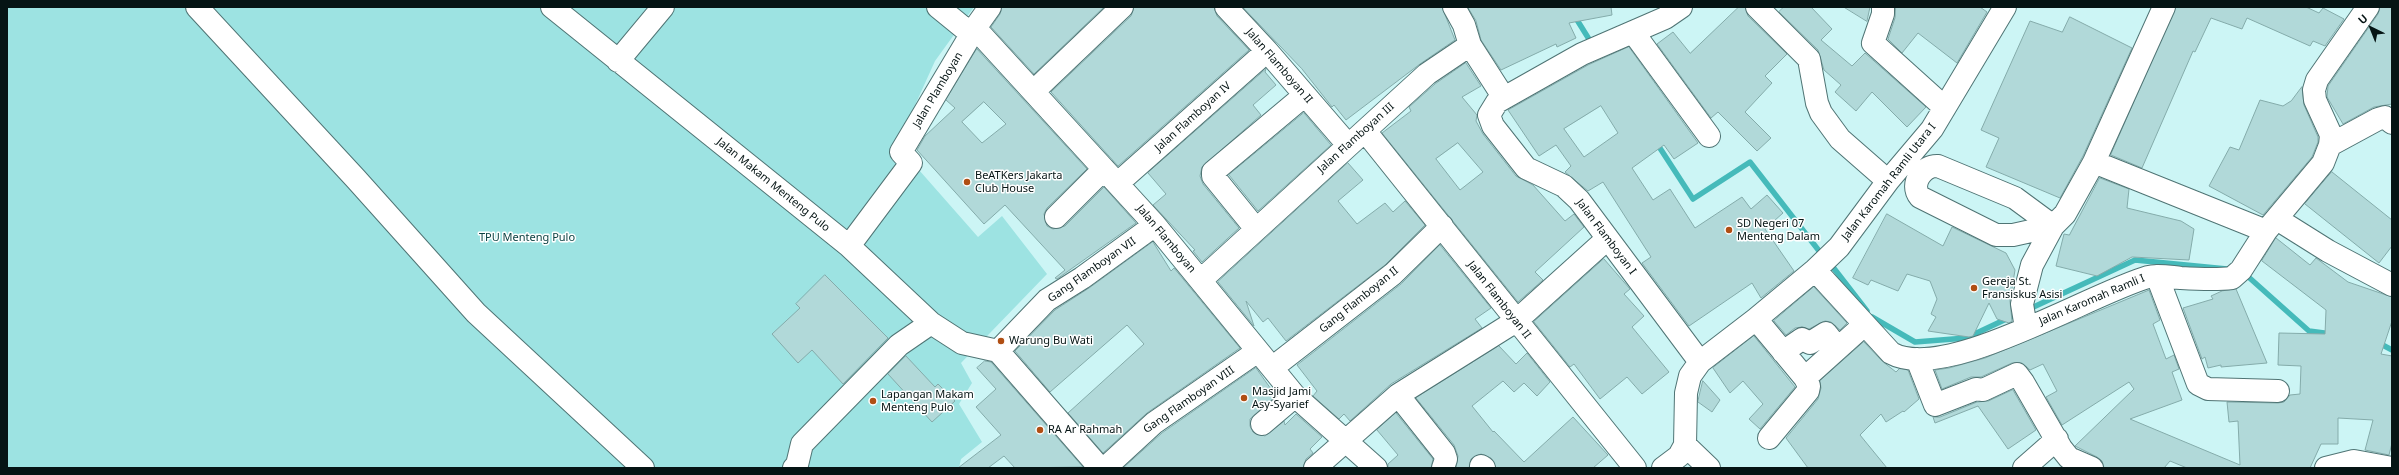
<!DOCTYPE html>
<style>
body{margin:0}
#map{position:relative;width:2399px;height:475px;overflow:hidden;background:#ccf5f5;font-family:"Noto Sans",sans-serif}
canvas{display:block}
.frame{position:absolute;inset:0;border:8px solid #051414;pointer-events:none}
.north{position:absolute;left:2351px;top:8px;width:40px;height:40px;-webkit-text-stroke:3px #fff;paint-order:stroke;rotate:317deg;font-size:11px;font-weight:700;line-height:16px;text-align:center;color:#051414}
.north::after{content:'';display:block;margin:auto;width:14px;height:18px;background:#051414;clip-path:polygon(50% 0,100% 100%,50% 72%,0 100%)}
</style>
<div id="map">
<canvas width="2399" height="475"></canvas>
<div class="frame"></div>
<div class="north">U</div>
</div>
<script>
const g = document.querySelector('canvas').getContext('2d');
g.lineJoin = 'round';
function fill(path, color) {
  g.fillStyle = color;
  g.fill(path, 'evenodd');
}
function trace(path, color, width, dash) {
  g.strokeStyle = color;
  g.lineWidth = width;
  g.lineCap = dash ? 'butt' : 'round';
  g.setLineDash(dash || []);
  g.stroke(path);
}
function write(font, color, halo, rows, align = 'center') {
  g.font = font + ' "Noto Sans",sans-serif';
  g.lineWidth = 3;
  g.setLineDash([]);
  g.textBaseline = 'middle';
  g.strokeStyle = halo;
  g.fillStyle = color;
  for (const [text, x, y, turn = 0] of rows) {
    g.save();
    g.translate(x, y);
    g.rotate((+turn || 0) * Math.PI / 180);
    g.textAlign = isNaN(turn) ? turn : align;
    if (halo) g.strokeText(text, 0, 0);
    g.fillText(text, 0, 0);
    g.restore();
  }
}
const green = new Path2D(`
 M7 7H974L935 61 897 145 978 237 1002 216 1047 274 961 363 972 383 959 404 982 442 961 459 959 468H7Z`);
const stream = new Path2D(`
 M1569 7 1592 44
 M1656 142 1693 199 1750 162 1823 256
 M1829 262 1867 311
 M2244 273 2309 331 2332 334
 M2027 310 2135 260 2227 269
 M1872 317 1915 342 1966 338 2019 313
 M2377 342 2392 350`);
const building = new Path2D(`
 M1002 7H1104L1034 74 991 27 1000 14Z
 M1134 7H1214L1217 16 1249 50 1118 166 1051 92 1131 16Z
 M1243 7H1442L1455 40 1420 64 1346 120 1334 105 1332 107 1302 69Z
 M1468 7H1611L1612 15 1569 23 1576 38 1557 47 1556 44 1501 70 1481 40 1476 21Z
 M1739 7H1745L1748 16 1787 54 1765 76 1772 83 1745 112 1771 138 1757 151 1718 112 1711 118 1657 44 1673 32 1690 53Z
 M1784 7H1811L1832 29 1821 40 1852 66 1865 53 1926 107 1907 127 1872 92 1856 111 1835 92 1841 85 1824 70 1818 50 1779 12Z
 M1844 7H1870L1867 21Z
 M1896 7H1980L1987 12 1957 63 1918 33 1902 53 1888 39 1895 18Z
 M2176 7H2306L2319 13 2323 8 2344 19 2325 46 2313 41 2310 46 2247 18 2242 29 2211 18 2195 52 2193 51 2142 168 2111 155Z
 M2380 7H2392V104L2374 107 2343 124 2327 97 2328 86 2378 14Z
 M2070 17 2132 48 2083 156 2060 198 1986 167 1999 138 1981 130 2030 21 2062 32Z
 M1629 47 1698 143 1674 159 1664 145 1632 168 1653 200 1670 189 1695 228 1742 197 1751 209 1767 195 1783 213 1765 229 1794 271 1761 298 1752 283 1689 326 1642 263 1651 257 1603 182 1588 191 1565 172 1571 166 1556 145 1539 156 1508 110 1588 65ZM1601 106 1618 133 1584 157 1564 129Z
 M977 49 1087 169 1047 208 1044 214 1047 226 1053 229 1065 226 1104 187 1136 223 1057 279 1055 278 1065 270 1005 205 984 224 917 150 925 136 955 108 946 100ZM984 102 1006 124 982 143 962 122Z
 M1466 63 1481 86 1462 97 1477 115 1476 121 1483 134 1516 176 1533 185 1565 221 1574 214 1584 227 1535 272 1543 280 1518 302 1382 133 1411 111 1409 107 1435 84ZM1458 143 1483 172 1460 190 1436 159Z
 M1266 69 1265 72 1276 85 1253 105 1261 115 1202 167 1200 176 1203 184 1239 228 1202 262 1193 251 1195 250 1153 205 1166 194 1148 173Z
 M2302 87 2304 105 2318 137V142L2312 157 2263 215 2209 186 2230 147 2239 150 2260 100 2283 106 2291 101Z
 M1304 113 1331 145 1258 211 1229 175Z
 M1348 163 1363 180 1338 201 1357 224 1385 203 1393 212 1405 201 1425 225 1385 265 1286 341 1268 318 1263 322 1246 301 1254 326 1218 282Z
 M2332 172 2392 220V246L2379 263 2305 204Z
 M2100 178 2129 189 2127 208 2181 221 2194 229 2189 260 2132 257 2097 276 2056 266 2064 234 2069 235Z
 M1887 214 1943 246 1952 227 2006 253 2015 270 2010 301 2012 321 2009 323 1997 319 1989 303 1973 336 1969 337 1928 331 1936 317 1931 314 1937 299 1930 281 1907 274 1898 291 1871 280 1868 285 1853 278Z
 M2276 238 2310 265 2316 258 2348 282 2392 297V321L2381 354 2392 356V443L2389 455 2365 450 2373 420 2338 418V444H2321L2310 468H2187L2170 461 2164 468H2104L2102 461 2097 457 2075 446 2134 389 2129 382 2062 425 2046 397 2057 391 2043 364 2030 370 2022 363H2012L1981 377H1971L1942 389 1935 370 1949 368 1985 358 2149 290 2160 320 2153 324 2166 359 2174 355 2179 369 2172 372 2182 400 2130 419 2240 465 2238 421 2229 422 2227 402 2278 403 2284 402 2290 395 2300 394 2301 366 2278 365 2279 333 2325 334 2326 310 2262 261Z
 M1153 242 1171 271 1174 268 1240 348 1147 413 1103 453 1068 413 1144 344 1127 325 1050 392 1015 351 1055 310 1089 288Z
 M1440 245 1491 308 1475 319 1482 328 1391 384 1350 421 1344 414 1339 419 1313 396 1317 391 1297 365 1401 284Z
 M1604 259 1630 289 1624 294 1644 316 1632 327 1669 372 1642 394 1627 377 1600 399 1574 364 1570 367 1534 322Z
 M825 275 888 338 843 384 812 350 798 363 772 334 800 308 796 304Z
 M1814 287 1847 323 1840 330 1831 322 1825 321 1809 329 1802 327 1795 328 1786 335 1774 321Z
 M2236 289 2267 363 2221 367V365L2208 368 2205 357 2202 359 2183 308 2213 299 2211 296 2222 291Z
 M1754 336 1795 387 1760 429 1749 419 1763 404 1743 381 1730 393 1713 368Z
 M1864 342 1882 361 1896 372 1900 368 1908 370 1919 399 1904 412 1903 411 1886 422 1881 414 1860 435 1887 468H1808L1786 438 1818 399 1821 388 1820 381Z
 M1499 346 1516 364 1527 353 1550 382 1537 396 1524 383 1514 392 1503 381 1472 406 1493 432 1494 431 1524 462 1573 417 1608 455 1593 468H1496L1491 458 1481 454 1471 459 1469 468H1456L1458 456 1454 445 1416 398Z
 M906 356 935 387 938 384 955 401 932 422 888 374Z
 M985 361 991 362 1083 467 1015 468 1004 456 988 468H958L1001 435 976 407 996 389 977 368Z
 M1256 368 1276 396 1250 419V426L1253 432 1265 436 1284 421 1285 425 1296 414 1322 437 1310 449 1313 453 1306 459 1303 468H1123L1162 433Z
 M1703 381 1720 400 1712 412 1698 402Z
 M2013 390 2036 430 2008 449 1978 406 1935 423 1933 417H1940L1977 402 1988 401Z
 M1396 413 1433 459 1431 468H1388V464L1398 455 1377 430Z`);
const minor = new Path2D(`
 M197 7 356 179 476 313 643 468
 M552 7 849 246 931 323 962 343 998 351
 M938 7 965 29 975 28
 M1226 7 1267 51 1348 145
 M1454 7 1464 25 1470 45 1504 98
 M1757 7 1809 59 1817 103 1821 113 1840 139 1888 181
 M1883 7V14L1873 43 1944 107
 M975 28 1155 225 1295 396 1376 468
 M1633 32 1709 136
 M618 61 663 7
 M1034 91 1122 7
 M1365 131 1635 468
 M2330 145 2378 119 2385 117 2392 123
 M2094 162 2266 231
 M1118 183 1267 51
 M1056 217 1104 169
 M2277 219 2328 251 2392 285
 M1256 229 1213 176V172L1305 95
 M2049 233 2031 231 2013 235H1996L1920 197C1909 184 1923 165 1938 166L2015 198 2053 226
 M849 246 911 163 901 152 975 28 990 7
 M1815 270 1891 353C1945 383 2089 294 2148 277 2158 274 2170 277 2181 278 2198 279 2216 280 2232 278L2241 270 2266 231 2323 163 2330 145 2331 135 2315 100 2314 90 2317 80 2368 7
 M2157 276 2198 384 2208 389 2278 391
 M1201 280 1427 74 1470 45
 M1756 319 1805 378 1809 386 1808 391 1769 438
 M2026 328 2022 304 2032 265 2053 226 2065 214 2094 162 2164 7
 M998 351 1047 300 1082 278 1155 225
 M998 351 1100 468
 M1783 352 1802 339 1810 343 1826 333 1838 348
 M1917 359 1935 405 1976 389 1983 390 2017 374 2023 382 2061 448 2069 458 2092 468
 M1700 362 1756 319 1815 270 1839 247 1888 181 1932 129 2005 7
 M1272 368 1393 274 1442 226
 M1805 378 1864 325
 M1398 395 1444 453 1446 459 1443 468
 M1262 424 1295 396
 M1685 445 1709 468
 M1481 466 1484 468
 M794 468 797 465 802 444 899 345 931 323
 M1105 468 1154 423 1258 351
 M1315 468 1398 395 1516 321 1607 239
 M1663 468 1679 456 1685 445 1686 393 1690 376 1700 362 1579 200 1564 186 1526 168 1493 126 1489 115 1497 102 1504 98 1582 54 1665 18 1681 7
 M2024 468 2057 439
 M2326 468 2354 461 2392 468`);
const markers = [
 [967,182,4,"#b04e13"],
 [1729,230,4,"#b04e13"],
 [1974,288,4,"#b04e13"],
 [1001,341,4,"#b04e13"],
 [1244,398,4,"#b04e13"],
 [873,401,4,"#b04e13"],
 [1040,430,4,"#b04e13"]
];
const streetNames = [
 ["Jalan Flamboyan II",1279,66,49],
 ["Jalan Plamboyan",938,90,-59],
 ["Jalan Flamboyan IV",1193,117,-42],
 ["Jalan Flamboyan III",1356,138,-42],
 ["Jalan Karomah Ramli Utara I",1889,182,-52],
 ["Jalan Makam Menteng Pulo",773,185,39],
 ["Jalan Flamboyan I",1606,237,53],
 ["Jalan Flamboyan",1166,239,50],
 ["Gang Flamboyan VII",1092,270,-35],
 ["Gang Flamboyan II",1359,300,-39],
 ["Jalan Flamboyan II",1499,300,52],
 ["Jalan Karomah Ramli I",2092,300,-23],
 ["Gang Flamboyan VIII",1189,400,-35]
];
const poiNames = [
 ["BeATKers Jakarta",975,176],
 ["Club House",975,189],
 ["SD Negeri 07",1737,224],
 ["Menteng Dalam",1737,237],
 ["Gereja St.",1982,282],
 ["Fransiskus Asisi",1982,295],
 ["Warung Bu Wati",1009,341],
 ["Masjid Jami",1252,392],
 ["Asy-Syarief",1252,405],
 ["Lapangan Makam",881,395],
 ["Menteng Pulo",881,408],
 ["RA Ar Rahmah",1048,430]
];
const parkNames = [
 ["TPU Menteng Pulo",527,238]
];
fill(green, '#9de3e2');
trace(stream, '#45baba', 5.5);
fill(building, '#b1d9d9');
trace(building, '#84abaa', 1);
trace(minor, '#4f7474', 24);
trace(minor, '#fff', 22);
for (const [x, y, r, color] of markers) {
  const dot = new Path2D();
  dot.arc(x, y, r, 0, 2 * Math.PI);
  g.fillStyle = color;
  g.fill(dot);
  trace(dot, '#fff', 1.5);
}
write('11px', '#051414', '#fff', streetNames);
write('11px', '#051414', '#fff', poiNames, 'left');
write('11px', '#0a4041', '#fff', parkNames);
</script>
